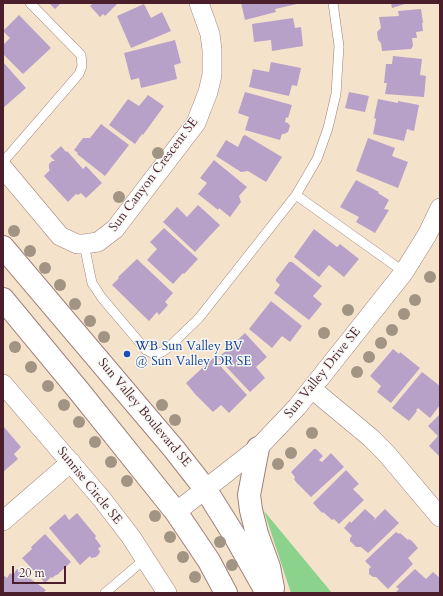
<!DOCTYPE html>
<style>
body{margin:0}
#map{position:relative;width:443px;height:596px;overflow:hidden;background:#f5e2cb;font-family:Cardo,serif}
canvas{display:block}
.frame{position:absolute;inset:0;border:4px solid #4a1f2b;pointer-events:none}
.scale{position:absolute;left:12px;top:566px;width:54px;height:18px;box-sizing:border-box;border:2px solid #4a1f2b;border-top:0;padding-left:5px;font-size:12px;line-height:14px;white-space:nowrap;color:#4a1f2b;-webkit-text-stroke:3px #f6f6f2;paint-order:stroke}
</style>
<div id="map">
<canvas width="443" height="596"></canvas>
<div class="frame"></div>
<div class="scale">20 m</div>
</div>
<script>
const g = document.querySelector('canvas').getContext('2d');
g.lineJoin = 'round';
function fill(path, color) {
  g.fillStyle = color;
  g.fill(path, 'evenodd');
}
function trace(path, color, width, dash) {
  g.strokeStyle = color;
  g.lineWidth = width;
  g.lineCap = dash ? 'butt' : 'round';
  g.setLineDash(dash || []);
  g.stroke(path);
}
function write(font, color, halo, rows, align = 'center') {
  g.font = font + ' Cardo,serif';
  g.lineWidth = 3;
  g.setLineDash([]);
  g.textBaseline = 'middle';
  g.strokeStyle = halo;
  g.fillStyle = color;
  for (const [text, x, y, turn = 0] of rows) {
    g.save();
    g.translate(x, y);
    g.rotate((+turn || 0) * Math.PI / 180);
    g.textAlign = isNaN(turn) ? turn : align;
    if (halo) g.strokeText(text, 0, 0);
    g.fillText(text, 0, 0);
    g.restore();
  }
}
const green = new Path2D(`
 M264 511 332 593H291Z`);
const building = new Path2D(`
 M49 3H61L55 9Z
 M93 3H118L105 16 103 14 100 17 90 6Z
 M241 3H297V4L275 9 276 12 245 20Z
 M391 3H408L392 8Z
 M144 4 151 18 162 12 171 31 131 48 117 16Z
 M421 9 423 23H422L423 31 416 32 417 38H412L413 46 411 49 382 51 381 43 378 40 377 32 381 28 379 17 399 16 398 11Z
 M19 15 51 48 23 74 3 54V45L10 38 3 31Z
 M293 18 295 28 301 27 303 46 272 51 271 40 254 42 252 24Z
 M175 40 181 63 174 65 177 79 141 88 139 78 131 80 124 53Z
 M393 56 422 59 420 75 426 76 424 97 385 94 387 83H384L386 64H392Z
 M3 62 26 88 3 108Z
 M271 62 301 68 297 86 292 85 289 96 249 87 253 69 269 72Z
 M245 92 292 105 288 118 286 117 285 122 288 123 290 126 288 132 284 134H282L280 140 245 130 249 117 238 113Z
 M349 92 369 96 365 112 345 108Z
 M148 95 164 106 143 135 142 134 135 144 109 125 128 99 139 106Z
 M378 99 398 103V101L419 105 414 131 407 129 404 141 373 134 376 119 374 118Z
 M101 124 129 145 105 176 77 154 78 153 74 150 83 138H90Z
 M245 135 282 157 266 182 248 171 241 172 216 156 226 140 238 147 243 136Z
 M368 138 395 148 392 156 408 162 398 188 356 171Z
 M61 146 66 152 67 151 83 169 86 166 102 183 86 198 81 193 78 195 76 194 68 202 44 176 50 170 49 169V164L52 161H55L50 156Z
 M214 160 247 187 239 196 241 202 230 217 219 208 218 210 198 194 207 183 200 178Z
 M356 180 379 192 378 193 389 200 384 209 389 210 375 233 356 222 359 217 340 207Z
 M198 205 220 225 195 252 163 222 177 207 187 217Z
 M164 228 198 259 184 274 183 273 173 284 147 260 157 249 150 242Z
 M314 229 337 247 340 244 359 259 344 277 329 265 319 277 294 257Z
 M137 259 173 293 165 302 168 305 159 315 157 312 149 321 112 285 119 278 118 277Z
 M289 262H292L322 286 313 296 322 304 309 320 274 293 280 285 276 281V279Z
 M271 301 302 326 290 342 282 336 272 348 249 329Z
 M245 333 267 357 256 367 265 378 250 392 218 358Z
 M393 349 399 354 400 352 420 368 391 403 377 392 381 386 370 376Z
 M213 358 247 395 229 413 221 405 213 412 195 394 186 383Z
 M422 372 440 386V405L430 418 418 408 416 410 417 411 409 421 392 408Z
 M440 414V457L429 446 438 436 428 426Z
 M3 426 21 447 14 454 18 459 3 472Z
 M314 449H316L323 456 319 460 322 462 331 453 344 467 311 497 296 482 294 479 295 477 291 472Z
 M346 470 359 484 353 489 364 500 339 524 334 519 332 520 323 512 322 513 313 503Z
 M365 509 375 518 373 521 385 509 399 523 368 553 361 547H356L350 541V538L352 536 344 528 350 521 351 523Z
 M77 513 96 536 95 538 101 546 98 549 100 551 99 554 96 557 91 558 90 556 80 565 49 528 65 514 69 520Z
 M396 532 399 534 400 533 408 540 409 539 412 541 418 548 408 558 413 564 388 589 376 577H373L369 574V569L371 567 365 561Z
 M45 534 71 562 57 575H56L52 578 51 577 45 583 22 558 32 549 31 547Z
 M17 569 46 590 43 593H3V575L7 578 10 573 13 575Z
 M415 569 426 579 433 572 440 578V593H395L399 589 396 587Z`);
const service = new Path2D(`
 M3 162 79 74 82 66 81 55 30 3
 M296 195 404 272
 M84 244 92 283 102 298 146 350 152 353 157 354 162 352 169 347 199 318 296 195 317 159 328 128 336 94 339 46 333 3
 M105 593 145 559`);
const minor = new Path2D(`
 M3 168 60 236 77 244H84L98 242 115 229 196 123 208 92 212 75V50L210 34 199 3
 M3 384 101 498 131 537 167 593
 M312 389 371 438 386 453 440 517
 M176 512 258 448 297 407 404 272 427 235 440 208
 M3 521 71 462`);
const secondary = new Path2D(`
 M3 247 174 449 206 490 236 538 267 593
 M3 299 79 391 176 512 209 561 226 593
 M258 448 249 495 251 510 257 534 269 567 273 588`);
const trees = [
 [158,153],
 [119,197],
 [14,231],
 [30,251],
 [45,268],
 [430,277],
 [60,285],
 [415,300],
 [75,304],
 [348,310],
 [404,314],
 [90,321],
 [392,330],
 [324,333],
 [104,337],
 [381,343],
 [15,347],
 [369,357],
 [31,367],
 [357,372],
 [48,386],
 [64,405],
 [162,405],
 [175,420],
 [79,422],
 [312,433],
 [95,442],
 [291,453],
 [111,462],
 [278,464],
 [127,481],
 [155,516],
 [170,537],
 [220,542],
 [183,557],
 [232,565],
 [195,577]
];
const markers = [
 [127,354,4,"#1a4fb4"]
];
const streetNames = [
 ["Sun Canyon Crescent SE",154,175,-53],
 ["Sun Valley Drive SE",323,373,-51],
 ["Sun Valley Boulevard SE",144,413,50],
 ["Sunrise Circle SE",89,486,51]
];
const transitNames = [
 ["WB Sun Valley BV",135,347],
 ["@ Sun Valley DR SE",135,362]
];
fill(green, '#8bd28d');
fill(building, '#b7a1c9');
trace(service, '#a0807b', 10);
trace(minor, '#a0807b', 20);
trace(secondary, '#a0807b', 24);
trace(service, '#fff', 9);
trace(minor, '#fff', 19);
trace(secondary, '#fff', 22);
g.fillStyle = '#a29483';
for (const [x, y] of trees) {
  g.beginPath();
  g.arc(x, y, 6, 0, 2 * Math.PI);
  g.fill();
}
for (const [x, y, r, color] of markers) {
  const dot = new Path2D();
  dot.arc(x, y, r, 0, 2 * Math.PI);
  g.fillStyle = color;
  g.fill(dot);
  trace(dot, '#f6f6f2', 1.5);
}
write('13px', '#4a1f2b', '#f6f6f2', streetNames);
write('13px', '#164399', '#f6f6f2', transitNames, 'left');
</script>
